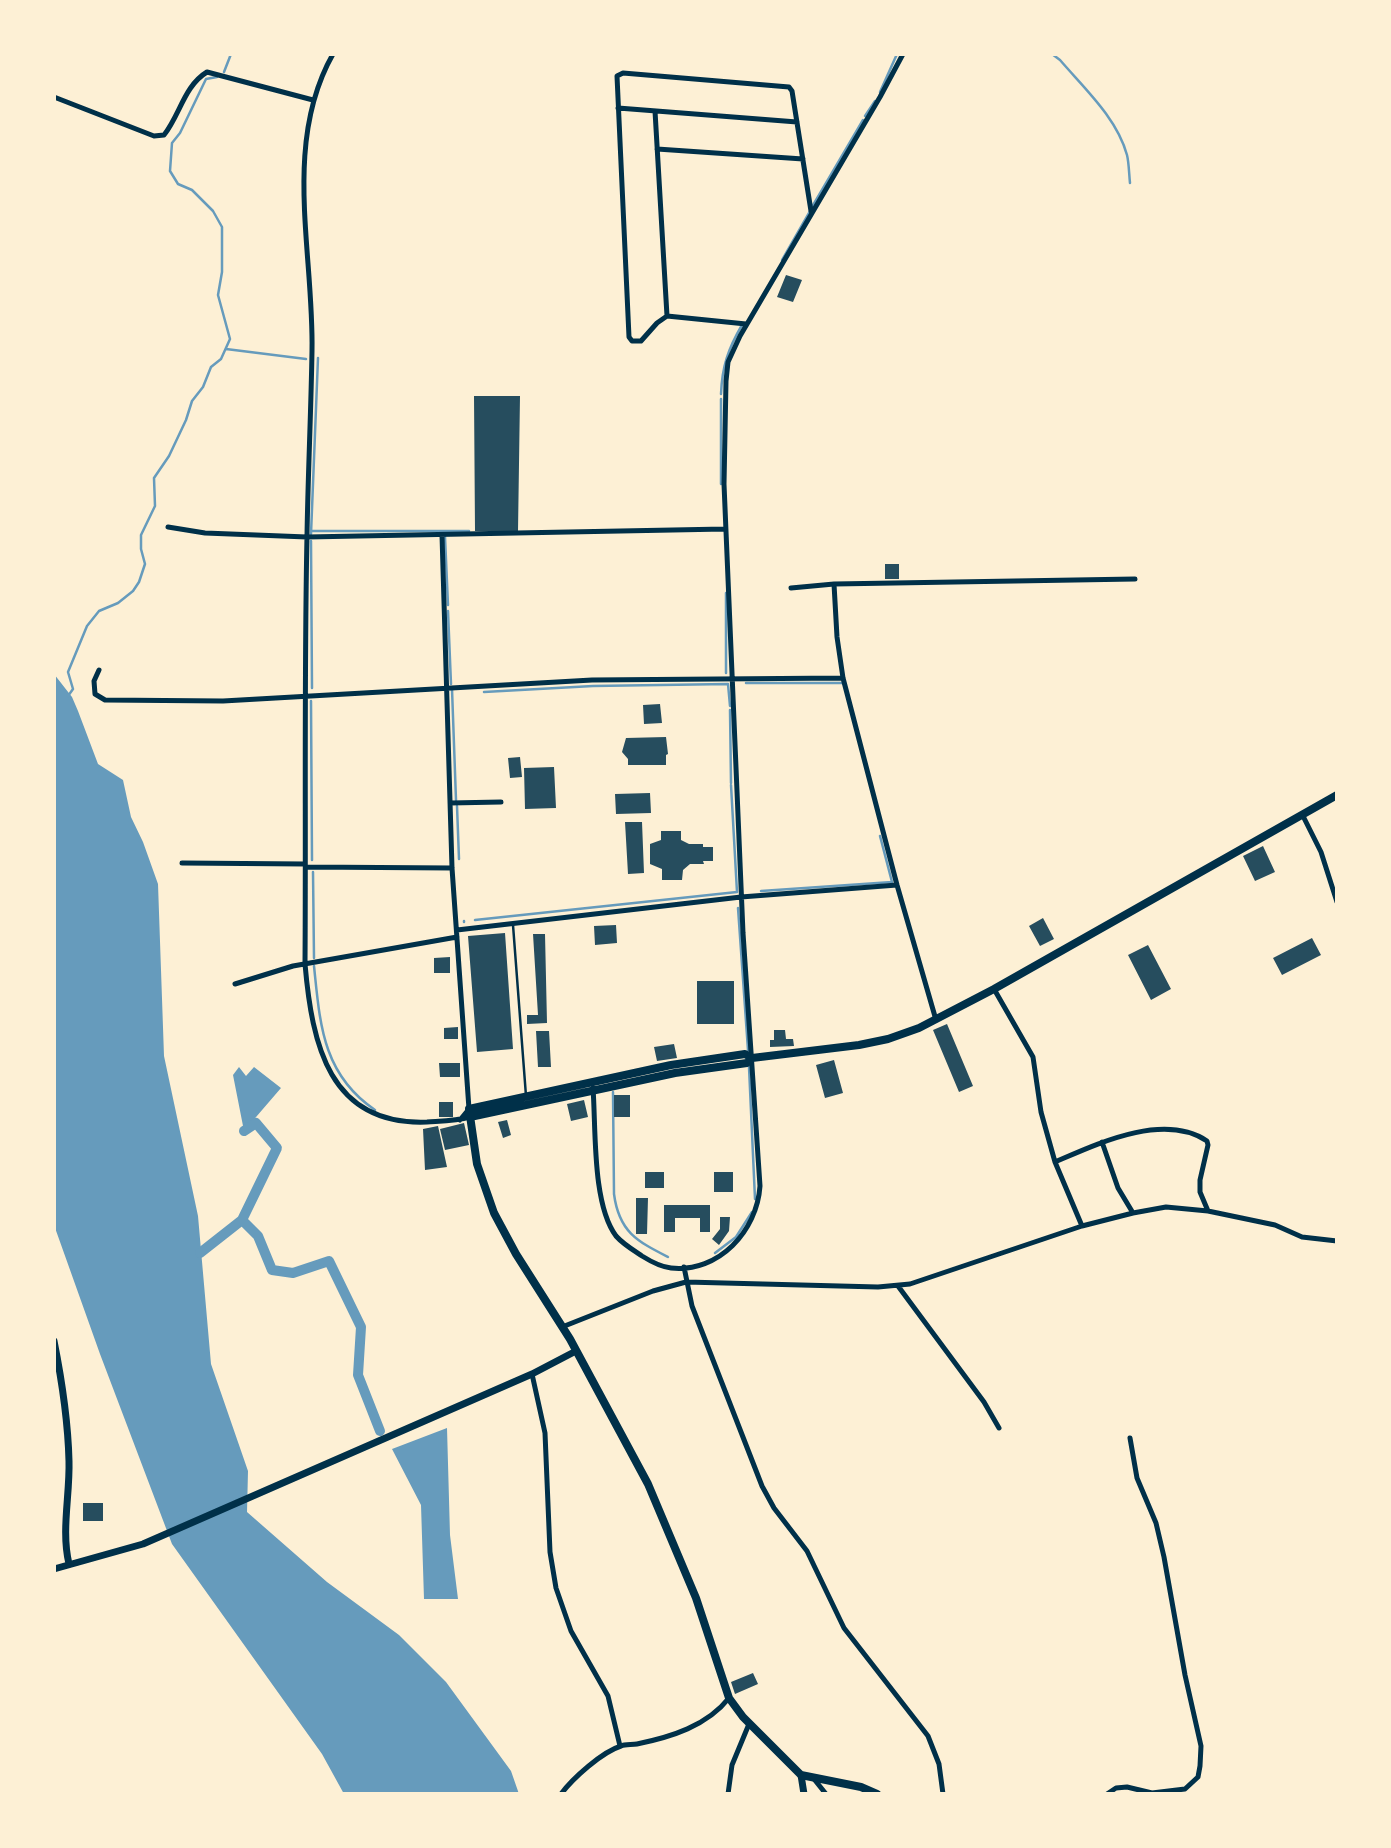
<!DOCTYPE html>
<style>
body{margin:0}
#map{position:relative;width:1391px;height:1848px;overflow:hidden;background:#fdf0d5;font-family:"Titillium Web",sans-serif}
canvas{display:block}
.frame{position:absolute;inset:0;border:56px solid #fdf0d5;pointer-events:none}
</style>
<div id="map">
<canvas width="1391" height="1848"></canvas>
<div class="frame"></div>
</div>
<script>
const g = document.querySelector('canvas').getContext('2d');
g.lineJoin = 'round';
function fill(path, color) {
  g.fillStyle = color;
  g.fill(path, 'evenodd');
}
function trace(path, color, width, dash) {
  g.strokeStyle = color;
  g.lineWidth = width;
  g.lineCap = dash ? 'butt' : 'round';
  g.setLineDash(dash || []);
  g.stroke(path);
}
const water = new Path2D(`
 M54 674 72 697 78 711 98 764 123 780 131 817 143 842 158 884 164 1056 198 1216 211 1364 248 1471 247 1512 327 1582 399 1635 446 1682 511 1771 519 1794H344L322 1754 172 1544 100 1354 54 1225Z
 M239 1067 246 1076 254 1067 281 1088 244 1131 233 1075Z
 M447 1428 450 1535 458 1599H424L421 1505 392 1449Z`);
const stream = new Path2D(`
 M1052 54 1060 60C1084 88 1117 118 1127 155 1129 163 1129 174 1130 183
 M224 72 231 54
 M880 92 897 54
 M865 116 875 101
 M812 207 863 120
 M782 260 810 211
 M226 349 306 359
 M721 394C722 367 728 349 742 325
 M721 399V484
 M311 531H469
 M311 534 318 358
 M445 537 448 605
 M311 541 312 688
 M726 593V673
 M448 611 451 684
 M746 683H843
 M452 689 456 800
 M484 692 593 686 728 684 730 706
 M68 696 73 689 68 672 87 626 99 611 118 603 133 591 139 582 145 564 141 549V535L155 506 154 478 169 456 186 420 192 401 203 387 211 367 221 359 230 339 218 295 222 272V227L213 211 192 190 178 184 170 171 172 143 180 133 206 79 217 77
 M311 701 312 860
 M730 710 731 783
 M457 806 459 859
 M313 872 314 958
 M761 891 892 882 880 836
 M738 908 748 1050
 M475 920 737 892 731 785
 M464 921V922
 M314 966C320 1023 322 1074 375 1110
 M749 1067 755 1199
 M613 1092 614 1194C619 1232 637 1241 668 1257
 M715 1253 736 1237 752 1212`);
const canal = new Path2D(`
 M242 1220 277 1148 256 1123 244 1131
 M200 1253 242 1220 258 1236 272 1270 293 1273 329 1261 361 1327 358 1375 380 1431`);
const building = new Path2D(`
 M786 275 802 280 793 302 777 297Z
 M474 396H520L518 531H475Z
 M885 564H899V579H885Z
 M660 704 662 723 644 724 643 705Z
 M666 737 668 754 666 755V765H628V759L622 752 626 738Z
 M520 757 522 777 510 778 508 758Z
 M554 767 556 808 525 809 524 768Z
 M650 793 651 813 616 814 615 794Z
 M625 822H642L644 873 628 874Z
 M661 831H681V840L689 844H703V847H713V861H703L704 864H690L683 870 682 880H662V869L650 864V844L661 840Z
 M1263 846 1275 872 1255 881 1243 856Z
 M1043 918 1054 939 1040 946 1029 926Z
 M616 925 617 943 595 945 594 926Z
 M505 933 513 1049 477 1052 468 936Z
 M533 934H545L547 1023 527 1024V1015H538Z
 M1312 938 1321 955 1282 975 1273 958Z
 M1148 945 1171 989 1151 1000 1128 955Z
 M450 957V973H434V958Z
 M697 981H734V1024H697Z
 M947 1024 973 1086 959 1092 933 1030Z
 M458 1027V1039H444V1028Z
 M774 1030H785L786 1039H793L794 1046 770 1047V1040H774Z
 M536 1031H549L551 1067H538Z
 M674 1044 677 1058 657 1061 654 1047Z
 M834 1060 843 1093 825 1098 816 1065Z
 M439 1063H460V1077H440Z
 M614 1095H630V1117H614Z
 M584 1100 588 1117 571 1121 567 1104Z
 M439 1102H453V1117H439Z
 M507 1120 511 1135 503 1138 498 1122Z
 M464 1123 469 1145 445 1150 440 1129Z
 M438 1126 447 1167 425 1170 423 1129Z
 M645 1172H664V1188H645Z
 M714 1172H733V1192H714Z
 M636 1198H648L647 1234H636Z
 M664 1205H710V1232H700V1218H675V1232H664Z
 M720 1217H730L729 1231 719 1245 712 1239 720 1229Z
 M83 1503H103V1521H83Z
 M753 1673 758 1684 735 1694 731 1682Z`);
const service = new Path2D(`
 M513 925 526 1096`);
const minor = new Path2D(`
 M333 54C282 144 314 253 312 351 311 412 308 474 307 536 304 678 306 821 305 964 312 1044 329 1126 427 1122 442 1121 456 1121 470 1117
 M54 97 154 136 164 135C180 115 184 86 207 72L313 100
 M618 108 797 122
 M655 111 667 316
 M657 149 803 159
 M746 324 667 316 657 323 641 341H632L629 337 617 76 623 73 789 87 792 91 811 211
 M168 527 205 533 307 537 725 529
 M442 535 452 868 469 1109 460 1120
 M834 584 837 637 843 678 897 885 936 1020
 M791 588 834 584 1135 579
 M99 670 94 681 95 694 105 700 223 701 592 680 843 678
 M450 803 501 802
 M1302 814 1321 852 1337 902
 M182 863 305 864
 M306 867 452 868
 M457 930 741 897 897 885
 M235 984 293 966 457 937
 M593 1088C596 1128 592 1204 616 1236 623 1244 633 1250 642 1256 650 1261 661 1267 671 1268 719 1273 757 1231 760 1186L743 933 724 484 726 381 728 362 740 336 880 97 903 54
 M1102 1142 1118 1188 1133 1213
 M1055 1162C1097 1144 1163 1112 1207 1141L1208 1145 1200 1180V1192L1208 1211
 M1082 1226 1133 1213 1166 1207 1208 1211 1275 1225 1302 1237 1337 1241
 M684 1267 692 1306 762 1486 774 1508 807 1551 844 1628 928 1736 939 1764 943 1794
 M898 1286 984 1402 999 1428
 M562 1327 653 1291 686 1282 878 1287 910 1284 1082 1226 1055 1162 1041 1112 1033 1057 994 989
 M532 1374 545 1433 550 1552 556 1588 571 1631 608 1696 620 1746
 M814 1779 826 1794
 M561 1794C573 1778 602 1752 621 1746 625 1744 632 1745 637 1744 671 1737 707 1726 729 1698
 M728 1794 732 1765 749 1724
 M1107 1794 1116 1788 1127 1787 1152 1793 1185 1789 1198 1777 1200 1766 1201 1746 1185 1675 1164 1557 1156 1523 1137 1478 1130 1438`);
const tertiary = new Path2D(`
 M54 1341C62 1381 68 1421 69 1461 70 1495 61 1531 69 1564
 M54 1569 143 1544 532 1374 576 1351
 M801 1775 804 1794`);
const secondary = new Path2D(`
 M470 1117 675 1073 747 1063 752 1058
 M877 1794 861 1787 801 1775 743 1717 729 1698 696 1598 648 1484 570 1339 516 1254 494 1213 477 1164 469 1109 671 1065 745 1054 752 1058 859 1045 888 1039 919 1028 994 989 1337 795`);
fill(water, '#669bbc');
trace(stream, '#669bbc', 2.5);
trace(canal, '#669bbc', 10);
fill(building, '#264d5e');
trace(service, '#003049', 2.5);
trace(minor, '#003049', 5);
trace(tertiary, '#003049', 7);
trace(secondary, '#003049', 8);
</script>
